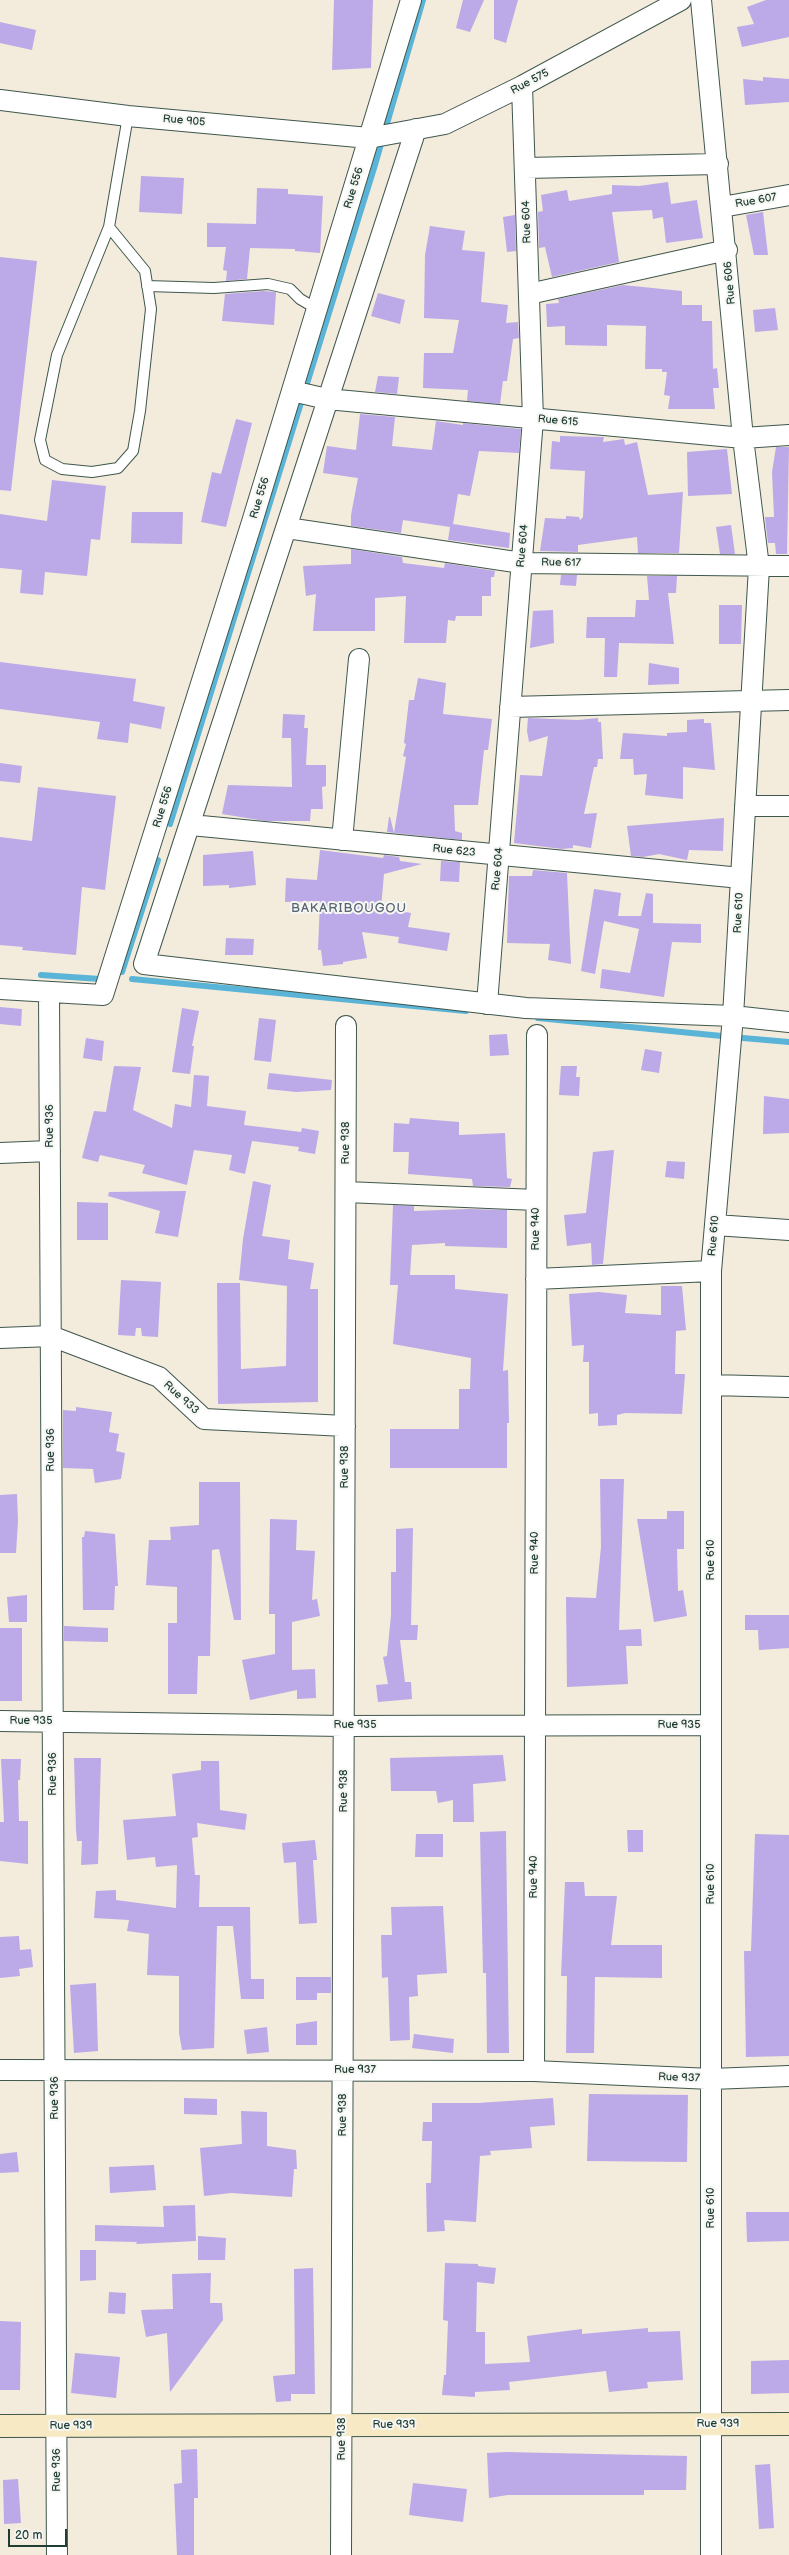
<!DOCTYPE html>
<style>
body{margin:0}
#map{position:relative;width:789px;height:2555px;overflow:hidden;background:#f3ebdb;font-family:"Balsamiq Sans",sans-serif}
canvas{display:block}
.scale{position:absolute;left:8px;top:2529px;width:59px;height:18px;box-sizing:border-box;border:2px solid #1f3d34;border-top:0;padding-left:5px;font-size:12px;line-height:14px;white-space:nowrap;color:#1f3d34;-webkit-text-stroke:3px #f6f6f2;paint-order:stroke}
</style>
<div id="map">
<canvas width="789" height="2555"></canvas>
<div class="scale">20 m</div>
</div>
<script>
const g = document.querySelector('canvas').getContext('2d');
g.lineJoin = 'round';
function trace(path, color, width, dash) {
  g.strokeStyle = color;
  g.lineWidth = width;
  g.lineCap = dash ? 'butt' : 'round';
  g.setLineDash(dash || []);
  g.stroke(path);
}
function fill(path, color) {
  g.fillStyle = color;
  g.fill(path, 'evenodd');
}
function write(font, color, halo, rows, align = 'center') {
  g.font = font + ' "Balsamiq Sans",sans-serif';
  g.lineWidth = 4;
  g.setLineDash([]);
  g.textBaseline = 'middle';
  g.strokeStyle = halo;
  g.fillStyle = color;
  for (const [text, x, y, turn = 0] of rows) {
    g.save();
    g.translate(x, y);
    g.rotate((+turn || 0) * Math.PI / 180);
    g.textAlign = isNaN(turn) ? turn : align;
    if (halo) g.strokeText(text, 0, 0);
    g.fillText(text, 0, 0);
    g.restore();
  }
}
const stream = new Path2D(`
 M170 824 374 168 423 0
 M122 972 158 860
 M41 975 100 979
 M132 979 466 1011
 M538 1018 722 1036
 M743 1038 789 1042`);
const building = new Path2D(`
 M334 0H373L371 68 332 70Z
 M463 0H484L470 32 456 28Z
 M494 0H518L506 43 494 39Z
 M766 0H789V37L742 47 737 27 754 24 747 7Z
 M0 22 36 30 32 50 0 43Z
 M763 77 789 79V102L745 105 743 79 763 81Z
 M141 176 184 178 182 214 139 212Z
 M668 182 671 204 697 200 703 238 666 243 663 217 653 219 652 210 612 212 619 262 552 277 545 247 539 248 538 212 543 211 541 195 567 190 569 201 612 194V185L639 186Z
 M257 188 288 189V194L323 196 320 253 295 251V249L250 248 247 279 226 281 227 271 223 270 226 247H207V223L256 224Z
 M763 212 768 255H754L746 215Z
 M515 215 516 251 507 252 503 217Z
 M430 226 465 231 462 250 485 252 481 302 508 305 506 323 518 322 519 338 513 339 507 381H503L500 404 467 401 468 390 423 388 424 353H453L459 320 424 318 425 255Z
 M0 257 37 261 11 491 0 490Z
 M623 285 682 291V305H702V321H712L713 369 717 368 719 388H713L715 409H668L670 396 664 395 667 372H662V369H645L646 326 607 325V346L565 345V326L547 327 546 304 559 303 558 299Z
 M263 291 276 292 274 325 222 321 225 294Z
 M378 293 405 300 400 324 371 316Z
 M775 308 778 330 755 332 753 310Z
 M378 376 399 377 397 394 375 392Z
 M360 414 395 417 392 446 432 450 436 421 463 425V423L521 429 519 453 479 451 470 496 458 494 453 524 510 533 509 548 448 540 450 527 403 520 401 533 351 526V515L358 478 323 473 327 446 356 450Z
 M236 419 252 423 226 527 201 522 212 472 221 474Z
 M560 436 604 437 603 442 624 439 625 445 637 442 648 495 683 492 679 553H638L637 537 578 545V552L540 551 545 518 566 519V516L579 517 580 520 583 517 585 471 550 469 552 441 560 442Z
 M776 447H789L787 554H776L775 543H768L766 527 765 517H774L772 472Z
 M727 449 732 494 688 496 687 452Z
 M52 480 106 486 100 540 91 539 87 576 45 572 43 595 20 593 22 570 0 568V514L47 521Z
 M132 512H183L182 544 131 543Z
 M731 525 735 554H720L716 527Z
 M351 549 402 557 403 563 444 568 445 563 495 571 494 577H491V596H482V616H456L455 621 448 620 446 643H404L406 596 375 598V631H313L316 594 306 596 303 566 351 564Z
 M561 575H577L576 586 560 585Z
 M647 576H677L676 593H668L674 644 619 643 617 677H604L605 638H586L587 617H635L636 600H649Z
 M719 605H742L741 644H719Z
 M553 610 554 643 530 648 533 611Z
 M0 662 136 679 133 701 165 707 161 729 130 723 128 743 97 739 100 722 0 709Z
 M649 663 679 668V684L648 685Z
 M418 678 446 683 443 714 492 719 488 750H484L478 805H454L455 831 462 833V840L394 833 406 757 403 756 406 744 404 743 409 700H414Z
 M283 714 305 715 304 728H308L306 765H326V786L322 787 323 809H311L310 821H265L222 814 228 785 292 787 291 738H282Z
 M528 718 578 720 598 718V722H601L603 759H598L597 767H594L584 814 597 813 591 848 573 845V848L562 849 514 843 520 775 542 776 548 736 529 742 527 731Z
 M704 719V723H711L715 770 683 767V799L645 795 647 774 634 775 633 759H620L623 733 667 736V733L687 732V720Z
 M0 763 22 766 20 783 0 781Z
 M38 787 116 796 105 890 82 887 76 955 22 950 23 947 0 945V837L32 841Z
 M389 817H390L394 833 387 832Z
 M724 818 723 851 689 850 687 860 659 854 643 857 631 856 627 826Z
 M320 850 383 858 384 855 399 857 400 861 422 864 384 874 381 908 411 913 408 927 450 933 447 951 398 943 399 937 362 932 367 958 343 962V964L323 966 321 950H318L320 901 285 902 286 878 317 880Z
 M253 851 256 885 229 888V885L203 886V855Z
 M441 861 460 862 459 882 440 881Z
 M533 870 567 873 571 964 548 960 550 944 507 943 509 876H532Z
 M594 889 621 893 618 916H641L646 893 653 894V923L701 924V943L672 942 664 997 600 988 602 969 630 973 639 929 604 921 595 974 581 971Z
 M226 938 254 939 253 955H225Z
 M0 1007 22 1009 21 1026 0 1024Z
 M182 1008 199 1011 192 1046H194L190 1074 172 1072Z
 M259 1018 276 1020 271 1062 254 1060Z
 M507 1034 509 1055 490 1056 489 1035Z
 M86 1038 104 1041 102 1061 83 1058Z
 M645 1049 662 1052 659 1073 641 1070Z
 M114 1066 141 1067 133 1110 172 1128 175 1104 191 1107 194 1075 209 1076 207 1106 246 1111 244 1125 301 1132 302 1128 319 1131 315 1154 298 1151 299 1147 252 1141 245 1174 229 1170 232 1155 194 1150 187 1185 142 1173 145 1165 100 1155 98 1162 82 1158 94 1111 106 1112Z
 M561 1066H577L576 1077H580L579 1096 559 1095Z
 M269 1073 332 1080 331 1090 296 1092 267 1089Z
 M764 1096 789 1099V1133L763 1134Z
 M410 1118 459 1122V1135L505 1133 507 1178 512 1179 510 1187 473 1186 472 1179 408 1174 409 1152H393L394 1123 409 1124Z
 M614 1150 603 1264 592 1265 591 1243 567 1246 564 1215 586 1213 593 1152Z
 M667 1161 685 1162 684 1179 665 1177Z
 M253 1181 271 1185 262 1236 290 1240 288 1259 314 1263 310 1289H318V1402L218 1404 217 1283H240L241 1369 286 1366 287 1286 239 1280 243 1239Z
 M186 1191 178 1237 155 1233 160 1211 108 1196 109 1192Z
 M77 1202 108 1203V1240H77Z
 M393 1205 414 1206V1211L468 1209 507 1210V1248L445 1246V1243L412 1245 410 1275H455V1289L508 1294 503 1371 508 1370 509 1423H507V1468H390V1429H459V1389H470L471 1358 393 1344 398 1285H390Z
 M121 1280 161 1282 158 1337 142 1336 141 1328H136L135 1336 118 1335Z
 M661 1286H682L686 1330 676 1331 675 1374H685L682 1414 625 1413 617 1415V1425L598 1426V1413L589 1414V1362H583L584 1345 572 1346 569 1294 599 1292 627 1295 625 1313 661 1315Z
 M76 1407 112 1412 109 1432 119 1434 116 1451 125 1453 121 1479 95 1483 93 1469 63 1468V1410L76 1411Z
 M600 1479H624L619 1630 641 1629 642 1646H626L628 1684 567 1687 566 1597 596 1598 601 1547Z
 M199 1482H240L241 1620H234L219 1549 212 1550 210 1656H198L197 1694H168V1623H177V1587L146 1585 149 1540H171L170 1527 199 1525Z
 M17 1494 18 1521 16 1553H0V1495Z
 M667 1511H684V1549H677L678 1591 683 1590 687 1616 654 1622 637 1519H667Z
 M270 1519 297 1520 296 1550 315 1551 312 1600 317 1599 320 1616 292 1622V1670L315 1669 316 1698 297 1699V1690L250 1700 242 1660 275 1654V1614H269Z
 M413 1528 411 1625H418L417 1640H400L405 1682H411L412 1699 378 1702 376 1685 388 1684 383 1657 387 1656 391 1615V1572H396V1529Z
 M85 1531 115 1534 118 1586H115L114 1610H83L82 1537H84Z
 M27 1595V1622H9L7 1597Z
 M745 1615H789V1648L759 1650 758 1630H745Z
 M64 1626 108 1628V1642L64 1641Z
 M0 1628H22V1701H0Z
 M503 1755 506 1781 473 1784 474 1822H453V1800L438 1803 436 1791H391L390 1758Z
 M74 1758H101L98 1864 81 1865 82 1841H77L76 1830Z
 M1 1759H21L20 1780H18L19 1821H28V1864L0 1861V1822H4Z
 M201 1761H219L220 1810 247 1814 245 1830 197 1823 198 1837 192 1838 195 1875H200L199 1907H250L251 1979H264V1999H241L233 1926H217L214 2048 182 2050 179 2033V1976L147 1975 149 1934 127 1931 129 1920 94 1918 96 1891 116 1890V1900L176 1908 177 1865 156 1867 155 1857 127 1860 123 1820 176 1816 172 1774 201 1770Z
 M627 1830H643V1852H628Z
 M506 1831 509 2053H487L486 1973H483L480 1832Z
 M416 1834H443V1857H415Z
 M755 1834 789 1835V2056L746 2057 744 1951H751Z
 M315 1840 317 1860H313L317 1923 299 1924 296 1862 284 1863 282 1843Z
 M565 1882H584L585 1896H617L611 1945H662V1978L595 1977 594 2053H566L567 1976H561Z
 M443 1906 447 1973 417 1975 418 1996 409 1997 410 2040 390 2041 388 1977 382 1978 381 1935H392L391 1907Z
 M19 1936 20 1950 31 1949 33 1967 19 1969 20 1976 0 1978V1937Z
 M296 1977H331V1993H317V2000H296Z
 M96 1983 98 2051 74 2053 70 1985Z
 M317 2021V2045H296V2024Z
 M267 2027 269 2052 247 2054 244 2030Z
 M414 2034 454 2039 453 2053 412 2048Z
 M589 2094 688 2095 687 2162 587 2161Z
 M184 2098 217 2099V2115L184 2114Z
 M553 2098 555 2125 530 2127 532 2148 490 2151 491 2155 480 2156 476 2222 444 2220 445 2231 427 2232 426 2183H431L432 2141H422L423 2122H432V2103H478Z
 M241 2111 267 2112V2146L296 2150 297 2169H294L292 2197 231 2193 204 2196 200 2148 242 2144Z
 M17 2152 19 2172 0 2173V2154Z
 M154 2165 156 2190 110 2193 109 2167Z
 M195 2205 196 2241 136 2244 137 2242 95 2241V2225L164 2227 163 2206Z
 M746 2212H789V2241L747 2242Z
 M198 2236 226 2238 225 2260H198Z
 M80 2250H96V2280L80 2281Z
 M445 2263 478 2264V2266L496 2268 494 2284 477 2282 476 2332H485V2364L530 2362 527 2336 582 2329V2334L648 2328V2332L680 2331 683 2380 647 2382 648 2388 609 2392 606 2371 509 2382 510 2390 475 2392V2397L442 2395 444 2375H446L448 2321 443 2320Z
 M313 2268 315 2394H291V2401L276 2402 273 2376 295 2374 294 2269Z
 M211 2273 210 2303H222L223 2320 170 2392 167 2333 146 2337 141 2310 173 2309 172 2274Z
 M109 2292 126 2293 125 2314 108 2313Z
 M0 2321 21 2322 20 2390H0Z
 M75 2353 120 2357 116 2398 71 2393Z
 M789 2360V2393L751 2394V2361Z
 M197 2449 198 2498H194V2555H177L174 2484 182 2483 181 2450Z
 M506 2452 687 2456 686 2490H644V2495H508L489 2498 487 2453Z
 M770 2464 774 2528 759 2529 755 2465Z
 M18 2479 21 2523 4 2524 3 2480Z
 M413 2483 467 2489 463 2522 409 2515Z`);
const lane = new Path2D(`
 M109 227 145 271 151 309 140 411 133 451 118 468 92 472 62 469 45 460 40 440 57 355 109 227 128 116
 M147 286 214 288 268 284 290 289 300 299 317 309`);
const street = new Path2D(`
 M701 0 743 438 759 567 733 1016 711 1271V2555
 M0 100 128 116 369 138 445 124 522 86 681 0
 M416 129 144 964 526 1008 733 1016 789 1022
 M525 168 718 164
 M722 207 789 195
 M529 294 727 250
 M292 391 327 399 743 438 789 435
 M287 528 522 563 789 566
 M510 707 789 700
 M745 806H789
 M191 825 741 878
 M342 840 359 659
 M0 989 103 995 252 522 411 0
 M49 992 57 2555
 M487 1004 533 419 522 86
 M0 1153 50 1151
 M346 1192 536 1200
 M715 1225 789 1230
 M536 1279 711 1271
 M0 1338 51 1336 159 1377 204 1419 345 1426
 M711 1385 789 1387
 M0 1721 344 1726 711 1725
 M0 2070 534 2071 711 2079 789 2076
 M534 2071 537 1035
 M341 2555 346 1026`);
const secondary = new Path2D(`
 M0 2426 789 2424`);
const streetNames = [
 ["Rue 575",530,82,-28],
 ["Rue 905",184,121,5],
 ["Rue 556",354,188,-73],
 ["Rue 607",756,201,-10],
 ["Rue 604",527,222,-92],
 ["Rue 606",730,283,-95],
 ["Rue 615",558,421,5],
 ["Rue 556",260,498,-73],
 ["Rue 604",523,546,-85],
 ["Rue 617",561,563,1],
 ["Rue 556",163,807,-73],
 ["Rue 623",454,851,6],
 ["Rue 604",498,869,-85],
 ["Rue 610",739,913,-87],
 ["Rue 936",50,1126,-90],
 ["Rue 938",346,1143,-90],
 ["Rue 940",536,1229,-90],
 ["Rue 610",714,1236,-85],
 ["Rue 933",181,1398,42],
 ["Rue 936",51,1450,-90],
 ["Rue 938",345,1467,-90],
 ["Rue 940",535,1553,-90],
 ["Rue 610",711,1560,-90],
 ["Rue 935",31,1721],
 ["Rue 935",355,1725],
 ["Rue 935",679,1725],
 ["Rue 936",53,1774,-90],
 ["Rue 938",344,1791,-90],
 ["Rue 940",534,1877,-90],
 ["Rue 610",711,1884,-90],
 ["Rue 937",355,2070],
 ["Rue 937",679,2078,2],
 ["Rue 936",55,2098,-90],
 ["Rue 938",343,2115,-90],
 ["Rue 610",711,2208,-90],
 ["Rue 939",718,2424],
 ["Rue 939",394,2425],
 ["Rue 939",71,2426],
 ["Rue 938",342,2439,-90],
 ["Rue 936",57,2470,-90]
];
const quarterNames = [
 ["BAKARIBOUGOU",349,909]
];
trace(stream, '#59b4d7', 6);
fill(building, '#bca9e8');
trace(lane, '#3f574d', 12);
trace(street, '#3f574d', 22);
trace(secondary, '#3f574d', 24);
trace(lane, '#fff', 10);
trace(street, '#fff', 20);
trace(secondary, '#f6e9c3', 22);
write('11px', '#1f3d34', '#f6f6f2', streetNames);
g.letterSpacing = '1px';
write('13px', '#566373', '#f6f6f2', quarterNames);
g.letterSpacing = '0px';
</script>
